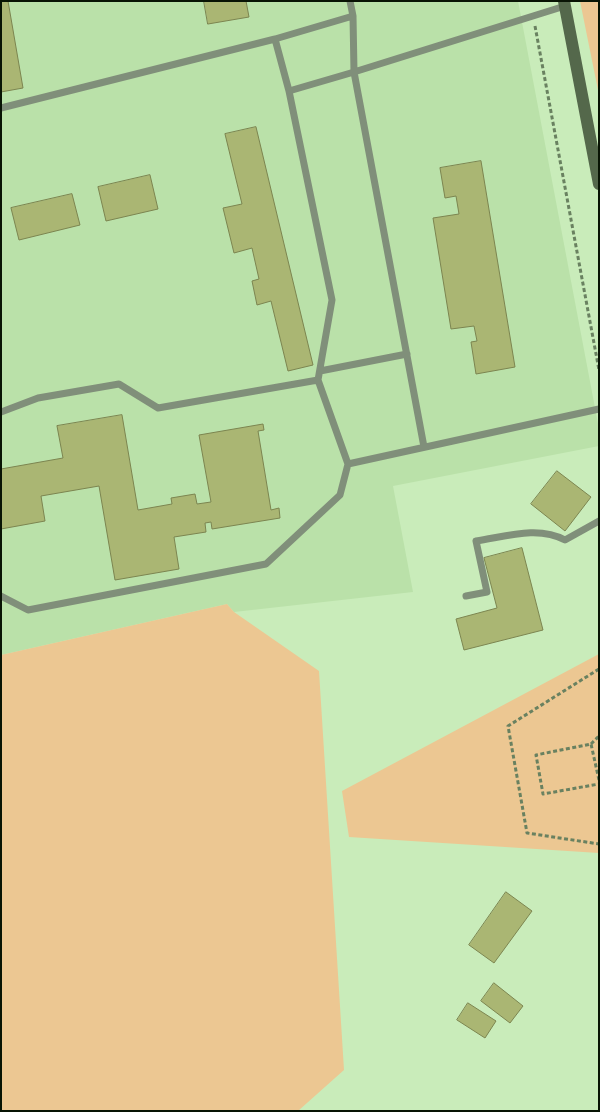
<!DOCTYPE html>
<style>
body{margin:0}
#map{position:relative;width:600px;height:1112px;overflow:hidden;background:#c9ecba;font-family:Overpass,sans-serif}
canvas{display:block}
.frame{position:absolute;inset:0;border:2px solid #081404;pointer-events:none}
</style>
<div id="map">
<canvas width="600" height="1112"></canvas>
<div class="frame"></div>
</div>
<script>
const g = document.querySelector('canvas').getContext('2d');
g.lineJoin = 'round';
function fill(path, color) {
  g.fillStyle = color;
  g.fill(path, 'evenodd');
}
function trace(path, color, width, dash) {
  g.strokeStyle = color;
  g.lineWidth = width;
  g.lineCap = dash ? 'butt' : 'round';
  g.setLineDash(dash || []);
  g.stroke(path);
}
const built = new Path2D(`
 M1 1H518L599 429V446L393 486 413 592 234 612 227 604 1 655Z`);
const green = new Path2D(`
 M580 1H599V95Z
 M227 604 234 612 319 671 344 1070 298 1111H1V655Z
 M599 654V853L349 837 342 791Z`);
const building = new Path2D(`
 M1 1H8L23 88 1 92Z
 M204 1H246L249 17 208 24Z
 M256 127 313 365 288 371 271 301 257 305 252 281 259 279 252 248 234 253 223 208 242 204 225 134Z
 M481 161 515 367 476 374 471 342 477 341 474 326 451 329 433 218 459 214 456 196 445 198 440 168Z
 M150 175 158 209 106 221 98 187Z
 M72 194 80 225 19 240 11 208Z
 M122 415 138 510 172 504 171 498 195 494 197 504 211 502 199 435 263 424 264 430 258 431 271 510 279 508 280 518 212 529 211 522 205 523 206 532 174 537 179 569 115 580 99 486 41 496 45 521 1 529V469L63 458 57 426Z
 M557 471 591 497 565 531 531 504Z
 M522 548 543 630 464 650 456 619 497 608 484 558Z
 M506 892 532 911 494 963 469 945Z
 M494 983 523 1006 510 1023 481 1001Z
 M468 1003 496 1021 485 1038 457 1020Z`);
const path = new Path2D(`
 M535 26 599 370
 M599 669 508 726 527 833 599 844
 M591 744 599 736
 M599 780 591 744 536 755 543 794 599 784`);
const service = new Path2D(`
 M275 39 289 91 332 300 318 380
 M289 91 354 72 353 16 350 1
 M1 108 275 39 353 16
 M320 371 407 354
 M1 412 38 398 119 384 158 408 318 380 348 464 340 495 266 564 28 610 1 596
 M424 447 354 72 565 6
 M348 464 599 409
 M466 596 487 592 476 541C504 537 538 525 565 540L599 521`);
const secondary = new Path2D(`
 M564 1 599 184`);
fill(built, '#bae1a9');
fill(green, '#ecc792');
fill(building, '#aab673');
trace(building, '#7c8550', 1);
trace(path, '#698160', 3, [4, 2.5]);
trace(service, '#808f7a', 7);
trace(secondary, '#54684b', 12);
</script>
